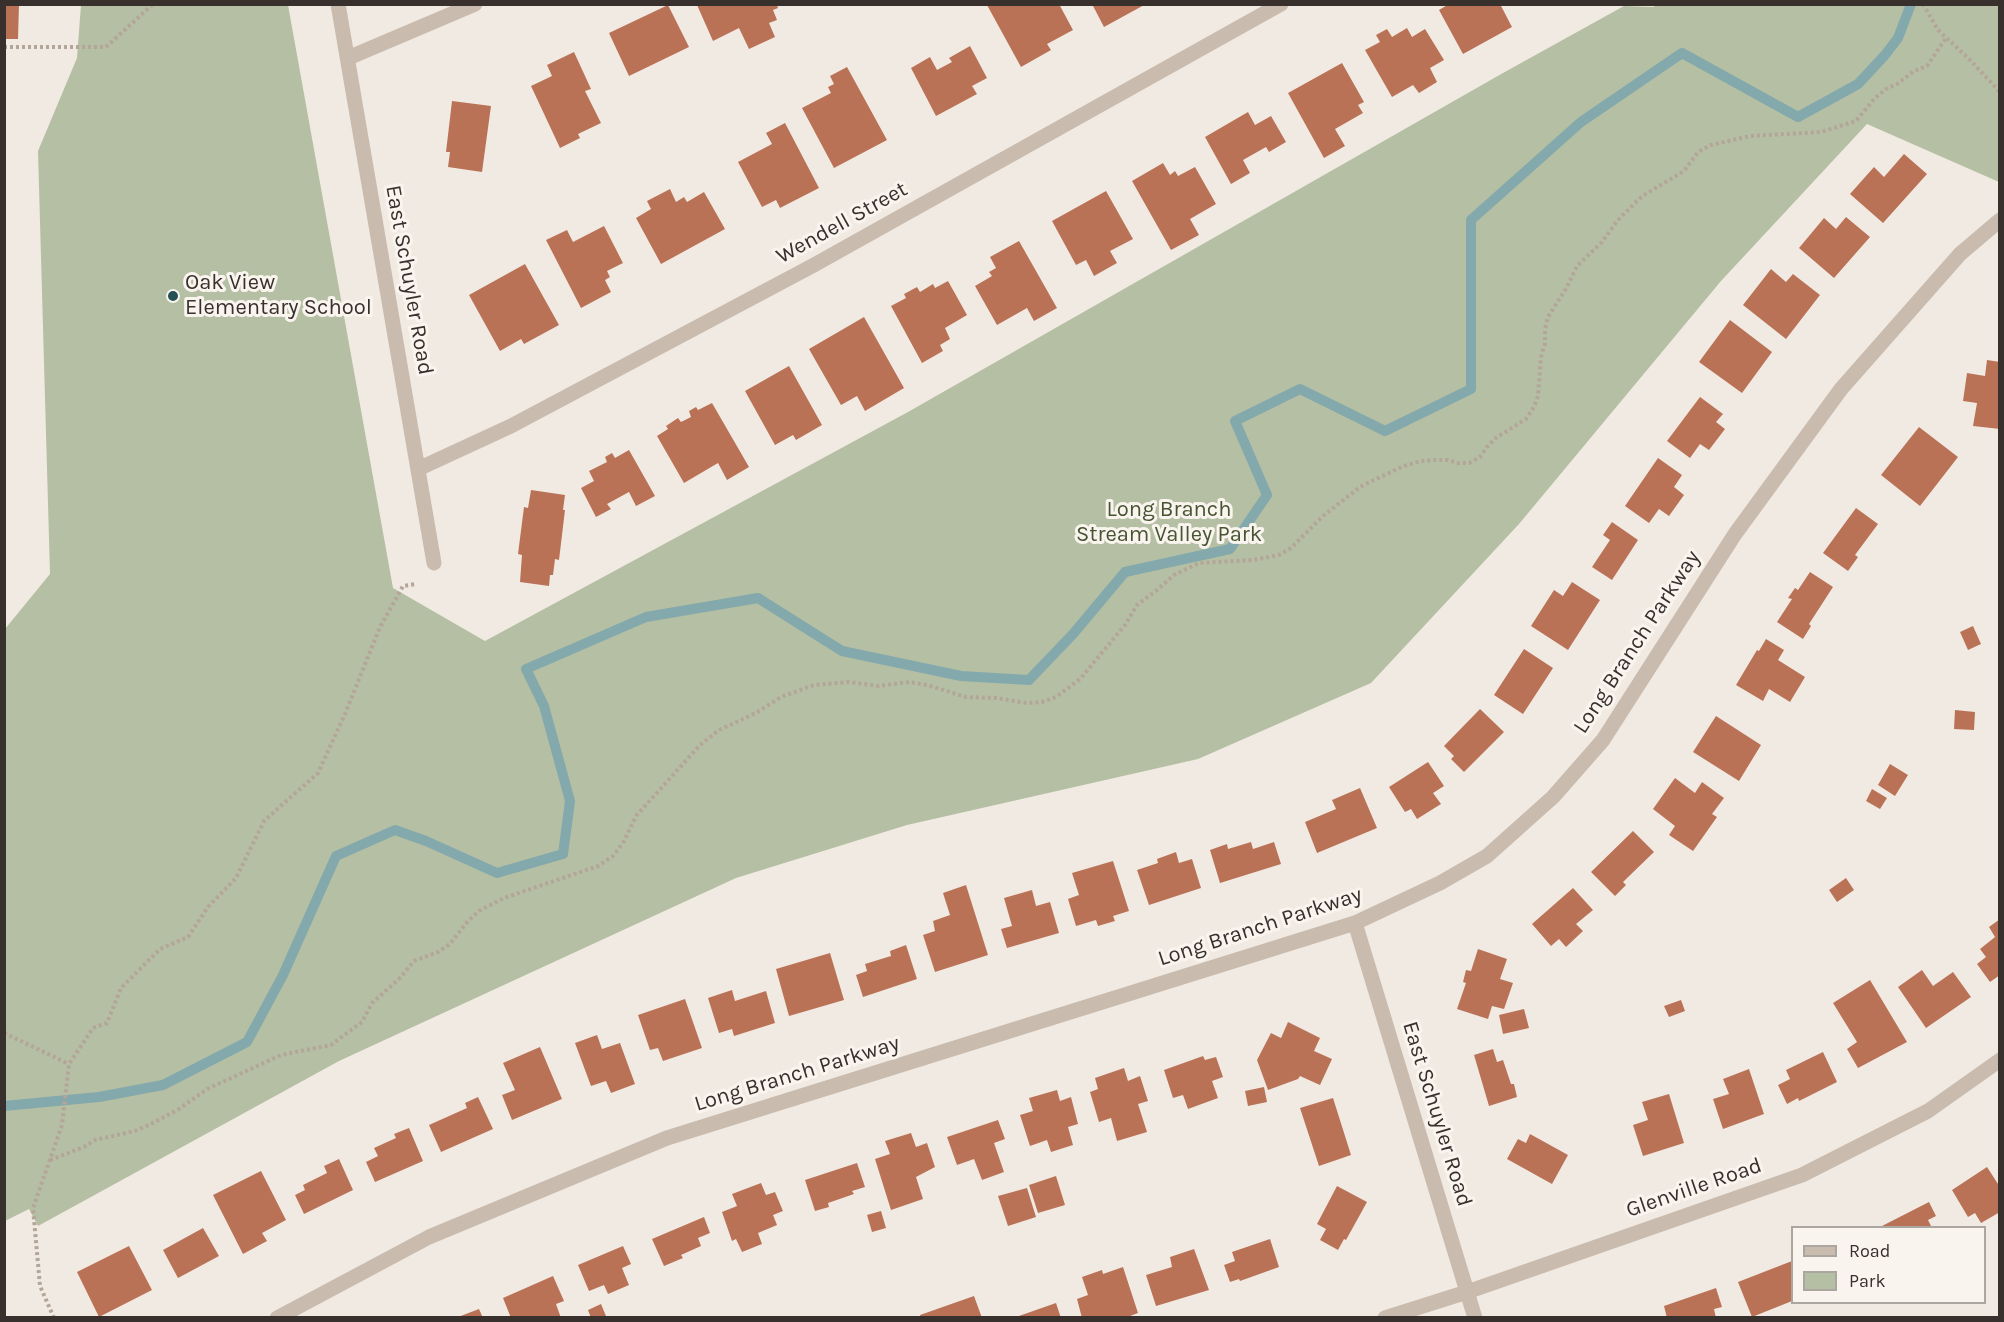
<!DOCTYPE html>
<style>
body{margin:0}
#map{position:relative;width:2004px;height:1322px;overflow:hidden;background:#f1eae2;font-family:Karla,sans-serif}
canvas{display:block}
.frame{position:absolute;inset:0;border:6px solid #38302c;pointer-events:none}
.legend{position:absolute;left:1791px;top:1226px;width:195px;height:78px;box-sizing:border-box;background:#f9f4ee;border:2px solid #aca6a0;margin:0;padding:8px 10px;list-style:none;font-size:18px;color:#38302c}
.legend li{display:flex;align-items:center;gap:12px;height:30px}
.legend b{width:30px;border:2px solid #aca6a0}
</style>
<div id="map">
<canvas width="2004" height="1322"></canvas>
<div class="frame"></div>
<ul class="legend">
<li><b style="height:8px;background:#c9bbae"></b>Road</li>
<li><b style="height:16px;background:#b5bfa3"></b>Park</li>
</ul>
</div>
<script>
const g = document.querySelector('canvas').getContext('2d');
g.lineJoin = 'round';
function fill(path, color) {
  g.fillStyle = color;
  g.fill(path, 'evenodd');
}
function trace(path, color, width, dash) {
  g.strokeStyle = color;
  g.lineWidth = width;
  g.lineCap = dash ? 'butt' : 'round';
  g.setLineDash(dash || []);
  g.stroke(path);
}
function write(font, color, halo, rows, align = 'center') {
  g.font = font + ' Karla,sans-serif';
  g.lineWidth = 6;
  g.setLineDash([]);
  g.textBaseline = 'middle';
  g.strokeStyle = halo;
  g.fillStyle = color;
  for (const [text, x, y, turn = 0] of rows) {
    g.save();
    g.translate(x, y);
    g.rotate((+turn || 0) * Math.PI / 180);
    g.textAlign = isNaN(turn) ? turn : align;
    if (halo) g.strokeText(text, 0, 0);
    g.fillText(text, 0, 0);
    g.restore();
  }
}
const green = new Path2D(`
 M1659 4 1999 5V182L1867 124 1721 281 1519 524 1371 683 1198 759 907 825 736 878 339 1061 38 1226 29 1209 5 1221V629L50 574 38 151 77 58 81 5H288L393 588 485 641 908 412 1503 73 1624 6 1653 7Z`);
const stream = new Path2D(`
 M4 1106 99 1097 163 1085 247 1042 283 975 336 856 395 830 426 841 497 873 563 854 570 801 544 706 526 669 646 617 758 598 842 651 961 676 1029 680 1073 634 1125 572 1230 549 1267 495 1235 421 1300 389 1385 431 1471 389V220L1581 122 1682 53 1798 117 1858 84 1885 55 1898 38 1911 4`);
const building = new Path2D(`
 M4 4H19L18 39H4Z
 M1059 4 1073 30 1047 44 1051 50 1021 67 987 5Z
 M1092 4H1146L1104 27Z
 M1449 4H1500L1512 27 1463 54 1439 10Z
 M668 5 689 47 629 76 609 33Z
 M697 5H777L778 8 773 10 777 20 769 23 775 37 749 49 739 28 713 41Z
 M1407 28 1412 37 1425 29 1444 60 1430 68 1437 82 1419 93 1413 85 1392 97 1365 50 1380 42 1376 35 1387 29 1392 37Z
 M970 46 987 78 972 86 977 94 936 116 911 68 930 57 937 70 952 62 949 58Z
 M574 52 591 89 585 91 601 123 578 134 580 138 560 148 531 86 552 76 547 65Z
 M1342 63 1364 102 1358 105 1363 113 1335 129 1345 146 1324 158 1288 93Z
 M847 67 887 140 834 168 802 108 831 93 828 87 834 84 830 76Z
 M452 101 491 106 482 172 448 167 450 152H446Z
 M1248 112 1255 125 1271 116 1286 142 1269 152 1266 147 1243 160 1250 173 1231 184 1205 137Z
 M785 123 819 188 780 208 776 200 762 207 738 162 772 144 766 133Z
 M1904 154 1927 174 1883 223 1850 194 1874 167 1884 177Z
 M1163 163 1170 175 1175 171 1178 176 1195 167 1216 204 1190 219 1199 235 1171 250 1132 181Z
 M670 189 676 202 684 197 687 202 704 192 725 229 661 264 636 218 651 209 647 201Z
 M1106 191 1133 239 1110 251 1117 263 1094 276 1086 260 1076 265 1052 221Z
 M1846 217 1870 237 1834 278 1799 248 1824 218 1836 229Z
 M604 226 623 263 607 271 610 277 605 280 611 292 581 308 546 240 567 230 573 242Z
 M1019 241 1057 308 1034 321 1027 308 997 325 975 286 992 276 989 272 996 268 990 257Z
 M525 264 559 325 524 344 521 339 500 351 469 295Z
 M1771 269 1786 282 1793 274 1820 295 1786 339 1743 305Z
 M948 281 967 315 945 328 950 339 940 345 943 351 922 363 891 306 906 298 904 294 917 287 920 292 933 284 935 288Z
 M864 317 904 388 865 411 857 396 841 405 809 349Z
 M1730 320 1772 352 1742 393 1699 362Z
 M1987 360 2000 362V429L1973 426 1977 403 1963 401 1967 373 1985 376Z
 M789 366 822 425 796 440 793 435 775 445 745 391Z
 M1700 397 1723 414 1716 422 1725 429 1709 450 1700 444 1690 458 1667 441Z
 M712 403 749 467 727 480 718 463 684 483 657 436 668 429 666 426 678 418 681 422 691 417 689 411 696 407 698 410Z
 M1919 427 1958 457 1920 506 1881 475Z
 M629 450 655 496 636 506 629 492 607 504 611 509 596 517 581 488 594 481 589 471 607 462 605 457 612 453 615 458Z
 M1658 458 1682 475 1674 487 1684 495 1669 516 1659 509 1649 523 1625 506Z
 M531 490 565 495 563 510H565L559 560 555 559 553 575H550L549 586 520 582 522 555 518 554 524 507 528 508Z
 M1856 508 1878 524 1855 555 1858 557 1848 571 1823 553Z
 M1612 522 1638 540 1612 580 1592 567 1610 540 1603 535Z
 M1810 572 1833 587 1809 624 1811 626 1803 639 1777 622 1792 599 1788 598 1795 588 1798 590Z
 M1572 582 1600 600 1568 650 1531 626 1554 590 1563 596Z
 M1973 626 1981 644 1968 650 1960 632Z
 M1766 639 1784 650 1778 660 1805 677 1790 702 1769 689 1763 701 1736 685 1757 650 1759 651Z
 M1524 649 1553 668 1523 714 1494 695Z
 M1480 709 1504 732 1464 772 1451 759 1454 756 1444 746Z
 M1955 710 1975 712 1974 730 1954 729Z
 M1716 716 1761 745 1739 781 1693 752Z
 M1428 762 1444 786 1433 793 1441 804 1417 819 1411 809 1405 812 1389 787Z
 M1890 764 1908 775 1895 796 1878 785Z
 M1675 778 1695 793 1702 782 1724 798 1712 814 1717 817 1693 851 1669 835 1675 826 1653 809Z
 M1360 788 1377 828 1317 853 1305 822 1336 809 1332 800Z
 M1872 789 1887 798 1880 809 1866 801Z
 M1633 831 1654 852 1623 882 1626 885 1615 896 1591 872Z
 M1251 842 1253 849 1274 842 1281 864 1220 883 1210 850 1227 844 1228 849Z
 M1176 852 1179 863 1192 859 1201 888 1149 905 1137 870 1158 863 1157 859Z
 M1113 861 1129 911 1113 916 1115 921 1098 926 1096 920 1076 926 1068 899 1079 895 1072 873Z
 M1846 878 1854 890 1837 902 1829 890Z
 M966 885 988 955 935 972 923 935 935 931 933 921 950 915 943 893Z
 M1573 888 1593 910 1576 924 1583 931 1566 947 1559 939 1551 946 1532 924Z
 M1032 890 1036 906 1050 902 1059 933 1007 948 1001 929 1012 926 1004 898Z
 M2000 919V975L1990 982 1977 964 1986 957 1980 949 1995 937 1989 927Z
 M906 945 917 979 863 997 856 975 867 971 865 964 891 956 890 951Z
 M1478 949 1507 959 1500 979 1513 983 1504 1009 1492 1006 1488 1019 1457 1009 1466 983 1463 982 1466 970 1471 971Z
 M830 953 844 1000 789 1016 776 969Z
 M1922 970 1933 986 1953 972 1971 997 1926 1028 1898 987Z
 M1870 980 1907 1042 1858 1068 1847 1049 1857 1042 1833 1003Z
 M732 990 735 1001 766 991 775 1023 734 1036 732 1029 719 1033 708 998Z
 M685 999 702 1048 663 1061 658 1048 650 1050 638 1015Z
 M1681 1000 1685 1011 1669 1017 1664 1006Z
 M1524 1009 1529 1028 1503 1034 1499 1015Z
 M1288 1022 1320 1038 1314 1051 1332 1059 1320 1085 1300 1076 1298 1079 1268 1090 1257 1060 1271 1033 1281 1038Z
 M597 1035 602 1049 620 1043 635 1084 611 1093 606 1081 591 1086 575 1043Z
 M540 1047 562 1099 512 1120 502 1095 515 1090 503 1063Z
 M1493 1049 1497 1062 1503 1060 1511 1084H1514L1517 1097 1489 1106 1474 1055Z
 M1823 1052 1837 1082 1799 1101 1798 1098 1787 1104 1778 1085 1790 1079 1786 1070Z
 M1203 1056 1205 1060 1216 1057 1223 1077 1212 1081 1218 1098 1188 1109 1183 1095 1173 1098 1164 1070Z
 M1124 1068 1128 1081 1140 1076 1148 1101 1138 1104 1147 1132 1117 1141 1111 1118 1099 1122 1090 1092 1098 1089 1095 1078Z
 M1749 1069 1764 1114 1723 1129 1713 1099 1729 1094 1723 1079Z
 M1264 1087 1267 1102 1248 1106 1245 1091Z
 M1057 1090 1060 1101 1071 1097 1078 1124 1068 1127 1073 1145 1051 1152 1047 1140 1030 1146 1020 1115 1033 1111 1029 1098Z
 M1669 1094 1684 1143 1643 1156 1633 1125 1648 1120 1642 1102Z
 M478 1097 493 1129 441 1152 429 1125 467 1108 465 1103Z
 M1333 1098 1351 1155 1319 1166 1300 1108Z
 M998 1120 1005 1139 994 1143 1004 1172 982 1180 974 1159 957 1165 947 1137Z
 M409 1128 423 1161 375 1182 366 1162 378 1156 374 1148 396 1138 394 1134Z
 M911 1133 916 1147 927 1143 935 1167 916 1177 923 1199 891 1210 875 1159 890 1154 885 1141Z
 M1530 1134 1568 1155 1552 1184 1507 1159 1518 1139 1526 1143Z
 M339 1159 353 1190 304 1214 295 1195 305 1190 303 1185 327 1173 324 1166Z
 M857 1163 865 1187 852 1191 854 1194 828 1203 829 1207 815 1211 805 1180Z
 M1987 1167 2000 1187V1212L1981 1223 1975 1213 1968 1217 1952 1190Z
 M261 1171 286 1220 262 1233 267 1241 243 1254 213 1195Z
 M1056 1176 1065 1205 1038 1213 1029 1185Z
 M761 1183 766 1195 775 1192 783 1211 773 1215 777 1225 758 1233 762 1244 742 1252 736 1239 732 1241 722 1212 737 1206 732 1194Z
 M1337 1186 1367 1202 1346 1240 1344 1239 1338 1250 1320 1240 1326 1229 1317 1224Z
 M1027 1188 1036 1217 1008 1226 998 1196Z
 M1929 1202 1936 1216 1928 1220 1932 1228H1883L1882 1226Z
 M881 1211 886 1228 872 1232 867 1215Z
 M704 1217 710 1233 698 1238 701 1246 681 1255 683 1258 664 1266 652 1239Z
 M203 1228 219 1256 178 1278 163 1250Z
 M1270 1239 1279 1267 1240 1281 1239 1279 1230 1282 1224 1265 1235 1261 1232 1252Z
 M129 1246 152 1290 99 1317 77 1272Z
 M623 1246 631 1264 622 1268 629 1285 608 1294 604 1285 589 1291 578 1265Z
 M1194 1249 1209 1290 1156 1306 1146 1275 1172 1267 1170 1257Z
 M1792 1261V1301L1752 1317 1738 1282Z
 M1123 1267 1138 1313 1125 1318H1082L1077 1299 1088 1295 1082 1277 1102 1270 1103 1274Z
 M553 1276 564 1301 556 1304 561 1318H511L503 1298Z
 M1716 1288 1722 1307 1714 1309 1716 1318H1667L1664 1306Z
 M974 1296 982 1318H921L920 1315Z
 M1056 1303 1061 1318H1016V1317Z
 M601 1304 606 1316 591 1318 588 1310Z
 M479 1309 483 1318H458V1317Z`);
const path = new Path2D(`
 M1923 4 1938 30 1969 59 2000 92
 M4 47H106L153 4
 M4 1033 69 1064
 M50 1160 84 1147 95 1140 135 1131 151 1124 179 1109 207 1089 281 1055 331 1045 362 1022 372 1003 400 978 414 961 438 952 450 944 468 921 479 911 504 898 598 866 613 856 623 843 636 816 700 745 719 730 756 713 781 697 814 685 849 682 879 686 909 682 927 685 966 697 996 698 1027 703 1042 702 1056 697 1080 679 1125 625 1137 605 1157 590 1174 575 1199 563 1253 560 1279 555 1291 548 1323 516 1360 487 1374 480 1404 466 1421 461 1437 460H1448L1458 463H1469L1480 457 1487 447 1497 437 1526 419 1534 407 1538 396 1541 357 1545 343V329L1548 317 1567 287 1577 266 1602 242 1617 221 1636 202 1644 195 1684 171 1698 152 1711 145 1750 136 1821 132 1856 121 1874 99 1886 89 1897 84 1914 71 1927 66 1946 38
 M54 1318 40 1286 33 1208 62 1125 69 1064 93 1028 107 1023 121 988 160 949 188 937 208 907 236 878 264 821 318 773 345 714 380 627 403 586 416 584`);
const minor = new Path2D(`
 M338 4 434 563
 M348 58 475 4
 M418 469 511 426 814 265 1281 4
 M1355 923 1475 1318
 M277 1318 429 1237 667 1138 1355 923 1440 883 1487 856 1553 797 1603 740 1735 534 1841 389 1960 254 2000 220
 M1385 1318 1467 1292 1802 1175 1928 1111 2000 1060`);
const markers = [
 [173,296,6,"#255156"]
];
const streetNames = [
 ["Wendell Street",842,223,-29],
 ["East Schuyler Road",409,280,80],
 ["Long Branch Parkway",1637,642,-57],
 ["Long Branch Parkway",1260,927,-18],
 ["Long Branch Parkway",797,1074,-17],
 ["East Schuyler Road",1437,1114,73],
 ["Glenville Road",1694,1188,-19]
];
const poiNames = [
 ["Oak View",185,283],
 ["Elementary School",185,308]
];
const parkNames = [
 ["Long Branch",1169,510],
 ["Stream Valley Park",1169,535]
];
fill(green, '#b5bfa3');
trace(stream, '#83a9ac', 10);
fill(building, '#ba7257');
trace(path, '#b4a599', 4, [3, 3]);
trace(minor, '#c9bbae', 15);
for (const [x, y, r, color] of markers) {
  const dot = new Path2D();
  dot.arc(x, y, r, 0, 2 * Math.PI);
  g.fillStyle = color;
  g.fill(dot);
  trace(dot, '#f9f4ee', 2);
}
write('22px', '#38302c', '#f9f4ee', streetNames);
write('22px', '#38302c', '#f9f4ee', poiNames, 'left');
write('22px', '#475432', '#f9f4ee', parkNames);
</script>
